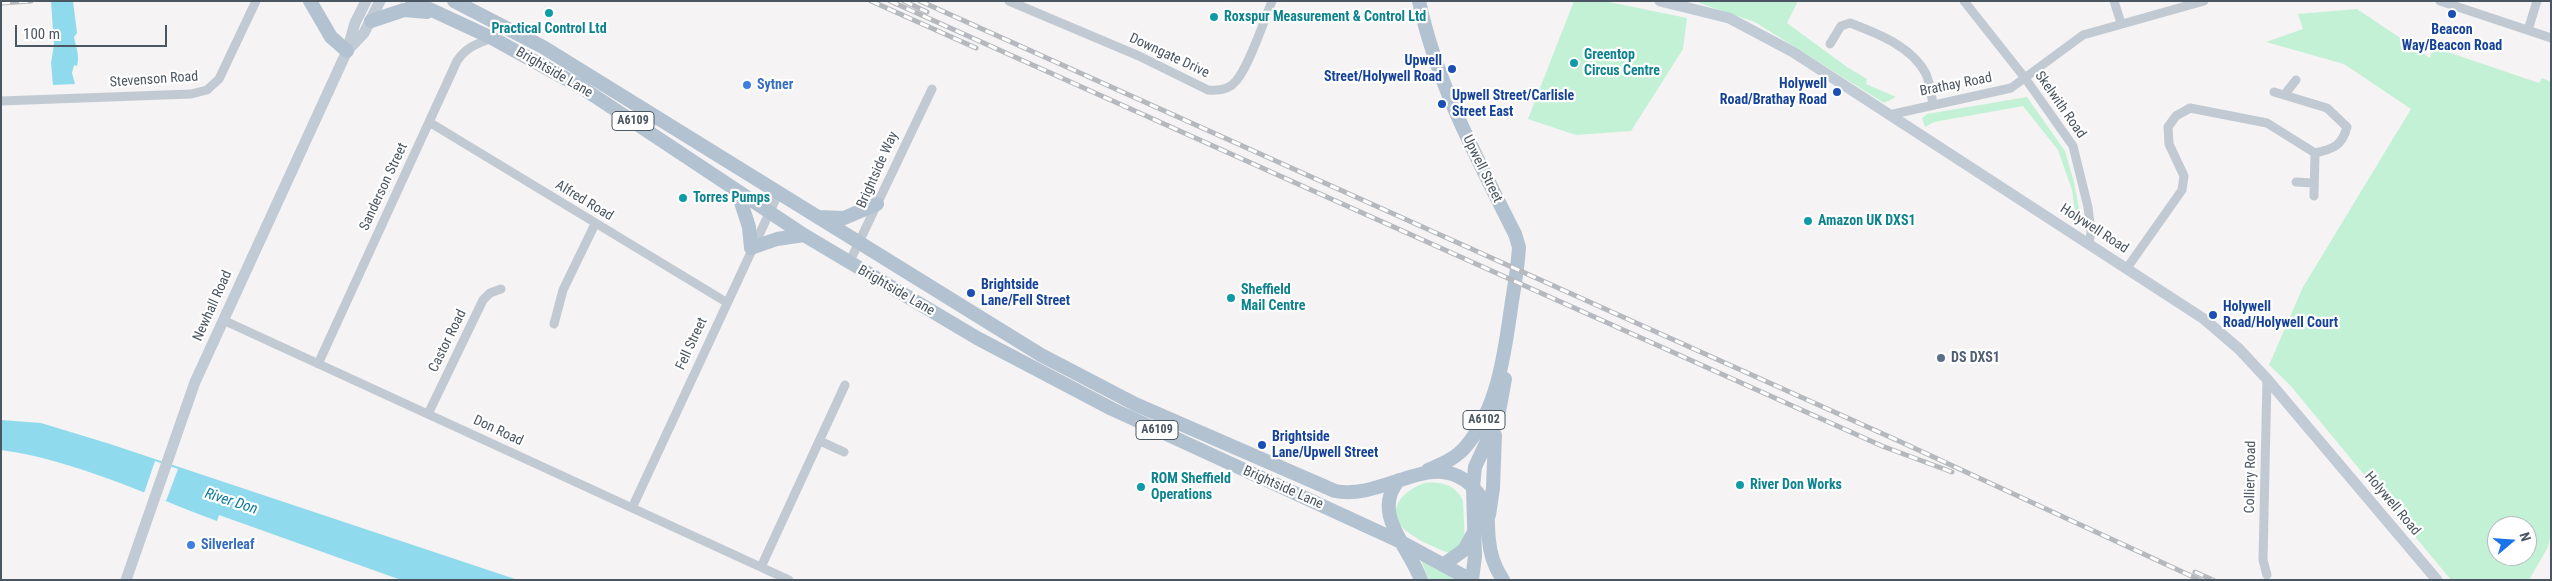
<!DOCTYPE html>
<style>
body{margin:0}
#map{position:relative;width:2552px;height:581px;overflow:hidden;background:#f5f3f3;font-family:"Roboto Condensed",sans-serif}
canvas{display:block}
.frame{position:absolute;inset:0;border:2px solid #4a5661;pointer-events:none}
.north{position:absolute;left:2487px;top:516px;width:50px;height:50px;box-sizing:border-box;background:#fff;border:1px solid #b7bbc0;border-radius:50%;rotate:72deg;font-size:14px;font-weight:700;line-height:20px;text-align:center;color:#4a5661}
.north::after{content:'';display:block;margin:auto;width:18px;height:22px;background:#1a73e8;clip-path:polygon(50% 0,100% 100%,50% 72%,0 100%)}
.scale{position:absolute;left:15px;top:25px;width:152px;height:22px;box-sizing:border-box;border:2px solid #4a5661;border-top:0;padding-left:6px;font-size:15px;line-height:18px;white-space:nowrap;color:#4a5661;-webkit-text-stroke:4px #fff;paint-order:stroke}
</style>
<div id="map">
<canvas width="2552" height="581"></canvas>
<div class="frame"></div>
<div class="north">N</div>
<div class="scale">100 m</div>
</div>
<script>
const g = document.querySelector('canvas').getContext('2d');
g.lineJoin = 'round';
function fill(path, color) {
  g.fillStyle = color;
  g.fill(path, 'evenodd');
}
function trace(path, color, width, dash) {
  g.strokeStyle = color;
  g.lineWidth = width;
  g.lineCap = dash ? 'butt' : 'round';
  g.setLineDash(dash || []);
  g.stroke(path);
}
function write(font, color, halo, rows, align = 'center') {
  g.font = font + ' "Roboto Condensed",sans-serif';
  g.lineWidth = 4.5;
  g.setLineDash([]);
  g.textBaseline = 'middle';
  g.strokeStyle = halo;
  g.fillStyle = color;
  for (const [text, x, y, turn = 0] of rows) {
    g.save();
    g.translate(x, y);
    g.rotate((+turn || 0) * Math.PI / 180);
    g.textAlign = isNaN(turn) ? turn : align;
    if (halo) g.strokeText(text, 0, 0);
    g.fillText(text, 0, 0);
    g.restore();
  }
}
const green = new Path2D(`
 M1574 1H1604L1687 18 1683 49 1631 131 1576 135 1528 119Z
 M1701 1H1798L1787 23 1847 67 1867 79 1866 84 1896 97 1884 103 1755 22 1699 3Z
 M2357 9 2430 58 2433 47 2539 83 2542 78 2551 82V533L2548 547 2529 580H2451L2290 385 2269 365 2303 287 2411 109 2344 64 2266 42 2303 29 2298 14ZM2497 526H2527V556H2497Z
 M2027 97 2065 151 2074 182 2081 219H2076L2072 190 2058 150 2023 106 1934 122 1925 127 1922 118 1927 114Z
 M1425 483C1440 481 1457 485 1463 501L1465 544 1449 553C1435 548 1415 539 1404 529 1383 509 1406 489 1425 483Z
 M1421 560 1458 580H1429Z`);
const water = new Path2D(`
 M51 1H73L77 33 74 37C76 47 80 56 77 66L74 65 72 73 75 84 53 85 51 63 54 45Z
 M1 420 41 423 110 444 518 580H401L219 515 217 521C147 495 75 460 1 450Z`);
const pier = new Path2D(`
 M155 461 178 469 166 501 144 493Z`);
const street = new Path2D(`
 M1009 1 1139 56 1208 90C1218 91 1229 90 1236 81 1249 66 1264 21 1272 1
 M1964 1 2025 78 2073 146 2088 207 2091 232 2089 243
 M2114 1 2121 23
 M2440 1 2551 38
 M2528 30 2537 1
 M1830 44 1841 26 1850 23C1876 33 1912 46 1926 74 1930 83 1931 94 1933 104
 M2285 94 2296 80
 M1 101 191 94 207 90 219 79 256 1
 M1889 115 2011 88 2083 35 2204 1
 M429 122 726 302
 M2296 182 2313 183
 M2314 196 2315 153
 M849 263 932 89
 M2127 268 2182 190 2184 176 2169 144 2168 127 2176 116 2190 108 2267 123 2315 153C2333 149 2342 146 2347 127L2327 108 2274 92
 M223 320 789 580
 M554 324 563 290 595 224
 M318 364 457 61C466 47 477 44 492 38
 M428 414 483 300 490 293 501 289
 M820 441 844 452
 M632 508 779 192
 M761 567 845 385
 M2267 575 2263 560 2267 379`);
const secondary = new Path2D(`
 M1660 1 1729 18 1793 52 2204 319 2239 349 2267 379 2437 580
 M348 50 364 33 380 1
 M126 580 195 382 347 51 355 23 366 1`);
const primary = new Path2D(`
 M310 1 331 37 347 51
 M412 1 492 38 581 87 804 235 977 338 1112 409 1401 542 1471 580
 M454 1 543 47 1041 355 1135 404 1335 491C1387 502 1443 437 1482 499 1490 512 1487 526 1489 540 1490 555 1495 568 1503 580
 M1419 1C1437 85 1477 158 1515 234L1519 247C1518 265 1515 283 1512 301 1505 349 1499 406 1467 445 1457 458 1442 464 1428 470
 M371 21 404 10 427 12
 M738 193 749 227 751 248 777 239 804 235
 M819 217 844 218 877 204
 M1399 480C1370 513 1410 548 1421 580
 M1489 515 1493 488 1495 435
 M1443 565 1464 550 1475 530
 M1472 580 1475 556 1473 487 1475 467 1498 417 1505 379`);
const rail = new Path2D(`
 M871 1 976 48
 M890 1 1882 446 1952 472
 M904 1 927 12
 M920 1 1901 442 2200 580
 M1 3 31 1
 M2195 572 2213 580`);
const markers = [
 [549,13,5,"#0f9aa8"],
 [2452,14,5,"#1a4fb4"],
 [1214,17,5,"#0f9aa8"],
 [1574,63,5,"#0f9aa8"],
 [1452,69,5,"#1a4fb4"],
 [747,85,5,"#3f7fe0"],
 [1837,92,5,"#1a4fb4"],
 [1442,104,5,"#1a4fb4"],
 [683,198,5,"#0f9aa8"],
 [1808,221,5,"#0f9aa8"],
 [971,293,5,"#1a4fb4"],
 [1231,298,5,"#0f9aa8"],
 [2213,315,5,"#1a4fb4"],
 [1941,358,5,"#5c6f8a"],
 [1262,445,5,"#1a4fb4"],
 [1740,485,5,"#0f9aa8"],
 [1141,487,5,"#0f9aa8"],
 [191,545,5,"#3f7fe0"]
];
const shields = [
 [633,121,42],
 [1484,420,42],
 [1157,430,42]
];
const shieldNames = [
 ["A6109",633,121],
 ["A6102",1484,420],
 ["A6109",1157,430]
];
const cultureNames = [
 ["Roxspur Measurement & Control Ltd",1224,17],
 ["Practical Control Ltd",549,29,"center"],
 ["Greentop",1584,55],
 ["Circus Centre",1584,71],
 ["Torres Pumps",693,198],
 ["Amazon UK DXS1",1818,221],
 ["Sheffield",1241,290],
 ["Mail Centre",1241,306],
 ["ROM Sheffield",1151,479],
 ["Operations",1151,495],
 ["River Don Works",1750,485]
];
const transitNames = [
 ["Beacon",2452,30,"center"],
 ["Way/Beacon Road",2452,46,"center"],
 ["Upwell",1442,61,"right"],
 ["Street/Holywell Road",1442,77,"right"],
 ["Holywell",1827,84,"right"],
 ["Road/Brathay Road",1827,100,"right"],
 ["Upwell Street/Carlisle",1452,96],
 ["Street East",1452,112],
 ["Brightside",981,285],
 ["Lane/Fell Street",981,301],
 ["Holywell",2223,307],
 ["Road/Holywell Court",2223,323],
 ["Brightside",1272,437],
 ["Lane/Upwell Street",1272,453]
];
const streetNames = [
 ["Downgate Drive",1169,56,25],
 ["Brightside Lane",554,73,30],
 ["Stevenson Road",154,80,-4],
 ["Brathay Road",1956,85,-11],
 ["Skelwith Road",2060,105,55],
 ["Upwell Street",1482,169,64],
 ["Brightside Way",878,170,-66],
 ["Sanderson Street",384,187,-65],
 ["Alfred Road",584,201,31],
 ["Holywell Road",2094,229,33],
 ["Brightside Lane",896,291,30],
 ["Newhall Road",213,306,-66],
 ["Castor Road",448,341,-64],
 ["Fell Street",692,344,-65],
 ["Don Road",498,431,25],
 ["Colliery Road",2251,477,-89],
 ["Brightside Lane",1283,488,24],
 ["Holywell Road",2392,504,50]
];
const shopNames = [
 ["Sytner",757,85],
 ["Silverleaf",201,545]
];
const serviceNames = [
 ["DS DXS1",1951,358]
];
const waterNames = [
 ["River Don",231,502,18]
];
fill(green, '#c3f1d5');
fill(water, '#90daee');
fill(pier, '#f5f3f3');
trace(street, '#c1cad2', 9);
trace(secondary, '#c1cbd6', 11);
trace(primary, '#b3c2d1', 14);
trace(rail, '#b5b8bd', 5);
trace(rail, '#fff', 3, [9]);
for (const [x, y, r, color] of markers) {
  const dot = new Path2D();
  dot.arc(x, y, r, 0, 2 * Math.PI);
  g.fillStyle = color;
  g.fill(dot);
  trace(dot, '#fff', 2);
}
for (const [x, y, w] of shields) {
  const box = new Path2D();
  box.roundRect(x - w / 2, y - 9.5, w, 19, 4);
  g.fillStyle = '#fff';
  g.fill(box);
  trace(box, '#4a5661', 1);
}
write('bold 12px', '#4a5661', null, shieldNames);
write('bold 14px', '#0d838f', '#fff', cultureNames, 'left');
write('bold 14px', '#164399', '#fff', transitNames, 'left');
write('14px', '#4a5661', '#fff', streetNames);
write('bold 14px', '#366cbe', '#fff', shopNames, 'left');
write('bold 14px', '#4e5e75', '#fff', serviceNames, 'left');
write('italic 15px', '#0c7c9b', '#fff', waterNames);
</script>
